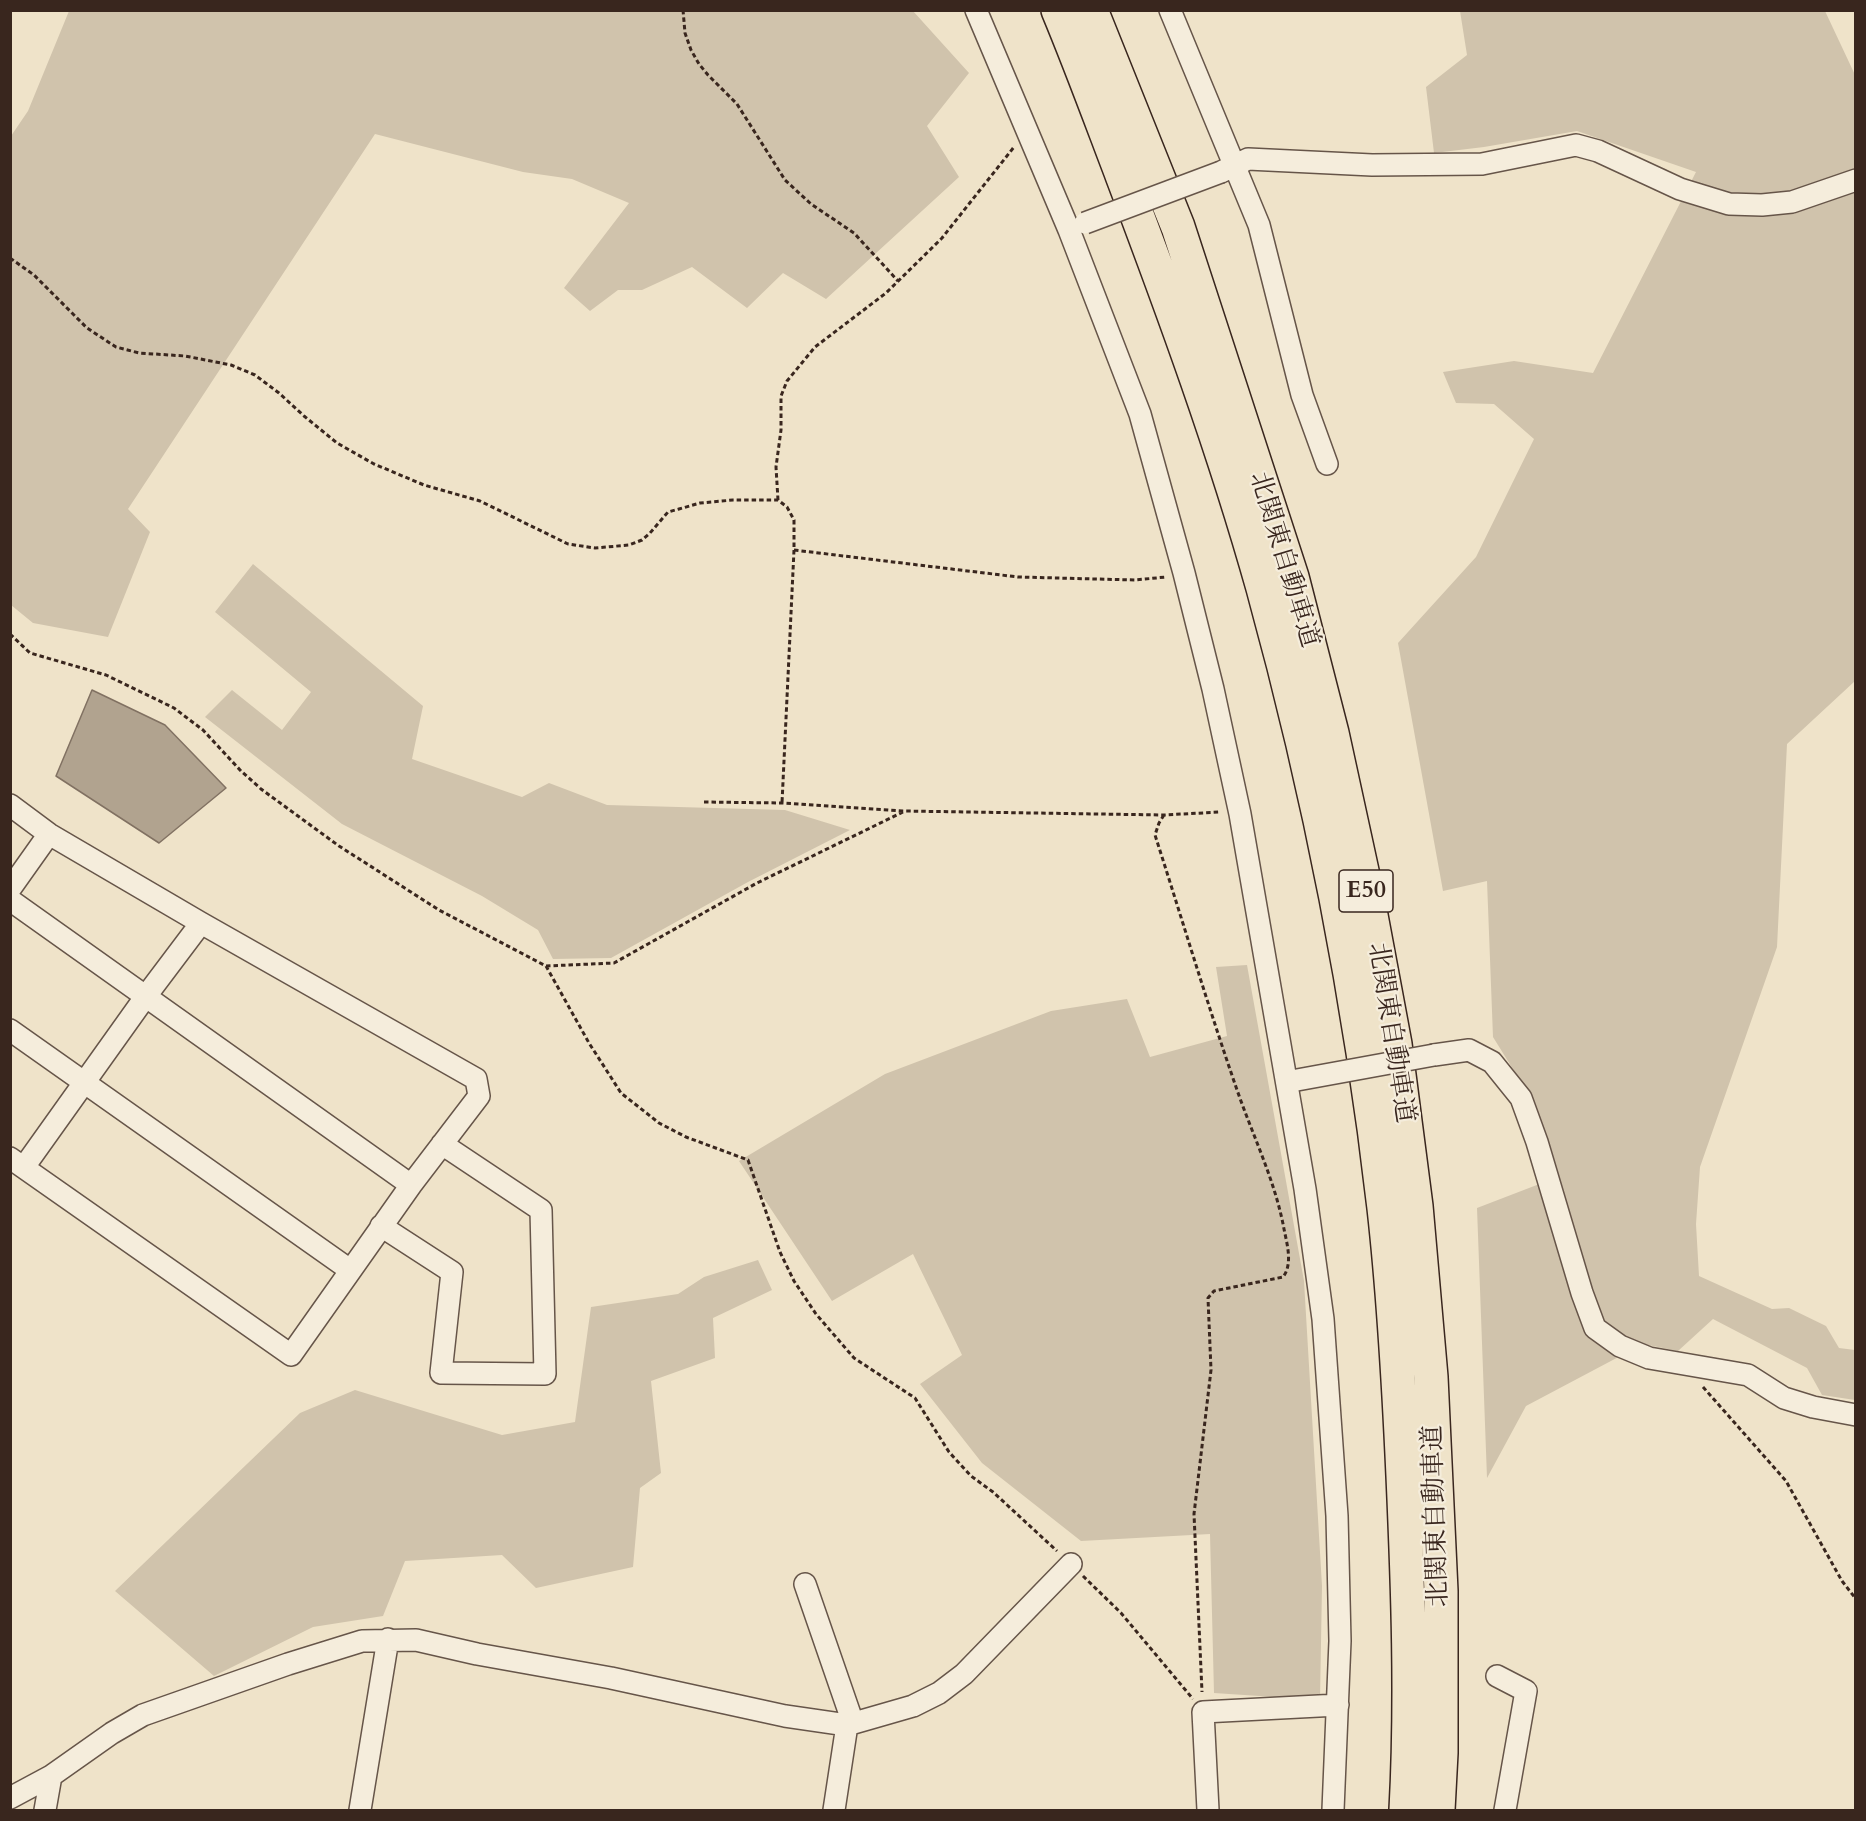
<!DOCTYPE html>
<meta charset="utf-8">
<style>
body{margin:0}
#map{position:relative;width:1866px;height:1821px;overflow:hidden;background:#efe3c9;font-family:Cardo,serif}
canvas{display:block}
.frame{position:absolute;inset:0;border:12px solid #39261e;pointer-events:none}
</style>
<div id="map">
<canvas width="1866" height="1821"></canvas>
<div class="frame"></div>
</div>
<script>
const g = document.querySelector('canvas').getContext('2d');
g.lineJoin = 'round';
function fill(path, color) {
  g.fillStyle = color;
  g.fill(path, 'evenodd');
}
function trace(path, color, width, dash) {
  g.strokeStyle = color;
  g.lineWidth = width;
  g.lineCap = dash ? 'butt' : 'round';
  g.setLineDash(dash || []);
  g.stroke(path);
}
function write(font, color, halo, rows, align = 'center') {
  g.font = font + ' Cardo,"Noto Serif JP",serif';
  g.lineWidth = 4.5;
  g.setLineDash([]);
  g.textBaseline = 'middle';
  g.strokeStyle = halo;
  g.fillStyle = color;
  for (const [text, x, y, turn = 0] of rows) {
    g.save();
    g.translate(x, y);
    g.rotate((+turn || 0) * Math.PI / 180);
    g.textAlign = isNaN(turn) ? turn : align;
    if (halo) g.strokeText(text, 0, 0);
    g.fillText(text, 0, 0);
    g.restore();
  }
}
const green = new Path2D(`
 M69 11H913L969 73 927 126 959 177 826 299 783 273 747 308 692 267 642 290H618L590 311 564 288 629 203 572 179 523 172 375 134 128 509 150 532 108 637 33 623 11 605V136L28 111Z
 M1460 11H1825L1856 77 1855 681 1787 744 1777 947 1700 1167 1696 1224 1699 1276 1772 1309 1789 1308 1826 1326 1839 1348 1855 1350V1400L1822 1395 1807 1368 1713 1319 1678 1351 1643 1344 1526 1406 1487 1478 1477 1208 1555 1178 1529 1095 1493 1037 1487 881 1443 891 1398 643 1476 557 1534 439 1494 404 1456 403 1443 372 1514 361 1593 373 1696 172 1577 131 1484 147 1434 153 1426 87 1467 55Z
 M253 564 423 706 412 759 522 797 549 783 607 805 785 810 850 830 748 882 611 958 553 959 538 930 482 896 342 824 205 717 232 690 282 730 311 692 215 612Z
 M1247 965 1304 1281 1322 1586 1320 1700 1214 1693 1210 1534 1081 1541 982 1463 920 1384 962 1355 913 1254 832 1301 739 1161 885 1074 1051 1011 1127 999 1150 1057 1227 1036 1216 967Z
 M758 1260 772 1290 713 1318 715 1358 651 1381 661 1473 640 1488 633 1567 536 1588 502 1555 405 1561 383 1616 313 1627 214 1676 115 1591 300 1413 355 1390 502 1435 575 1422 591 1307 678 1294 704 1277Z`);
const water = new Path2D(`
 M92 690 165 725 226 788 159 843 56 776Z`);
const path = new Path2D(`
 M683 10 685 33 691 50 699 64 708 75 737 104 785 180 811 204 854 233 898 281
 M10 258 34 275 87 328 116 347 139 353 185 356 231 365 255 375 279 393 304 416 337 443 374 464 424 485 480 501 568 544 595 548 629 545 642 540 650 533 668 512 679 509 700 503 733 500H778L787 507 794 520V550L782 803
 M778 500 776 467 781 430V396L787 381 815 347 886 293 942 238 1014 147
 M794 550 1018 577 1135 580 1166 577
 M10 634 30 653 106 675 174 708 203 730 241 771 261 789 339 846 439 910 546 966 589 1043 621 1093 659 1123 686 1137 748 1160 780 1252 794 1281 816 1314 854 1358 915 1398 949 1452 971 1476 993 1492 1057 1551
 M704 802 782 803 903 811 1164 815 1220 812
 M1164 815 1159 823 1155 835C1182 919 1207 1003 1236 1087 1252 1134 1275 1180 1284 1229 1287 1244 1293 1264 1283 1277L1214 1291 1208 1298 1211 1370 1194 1514 1202 1692
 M546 966 614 963 757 883 903 812
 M1703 1387 1786 1481 1842 1581 1856 1599
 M1083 1576 1121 1613 1193 1699`);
const minor = new Path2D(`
 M976 10 1069 230 1140 414 1184 573 1213 689 1240 814 1305 1189 1323 1319 1337 1516 1340 1641 1333 1810
 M1170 10 1259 225 1302 395 1327 464
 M1221 172 1248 159 1372 165 1482 164 1576 145 1598 151 1680 189 1729 204 1762 205 1792 202 1856 180
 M10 805 49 834 201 923 476 1079 479 1096 411 1185 291 1355 10 1158
 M10 889 49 834
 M10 900 411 1185
 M10 1030 350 1270
 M1434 1055 1469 1050 1492 1062 1521 1098 1537 1142 1582 1293 1595 1328 1620 1346 1649 1358 1748 1375 1784 1398 1813 1407 1856 1415
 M24 1167 146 996 201 923
 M381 1226 452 1272 441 1373 545 1374 541 1210 442 1144
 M805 1584 853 1723
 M1497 1676 1526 1691 1505 1810
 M10 1798 51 1776 112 1733 143 1715 288 1664 362 1641 416 1640 477 1654 611 1678 785 1716 847 1725 913 1706 939 1693 964 1674 1071 1564
 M45 1810 51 1776
 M360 1810 388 1639
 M834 1810 847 1725
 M1208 1810 1203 1712 1338 1705`);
const motorway = new Path2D(`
 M1058 10C1081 65 1101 120 1122 175 1173 310 1224 449 1263 588 1319 791 1360 999 1384 1208 1394 1297 1399 1387 1403 1476 1408 1588 1412 1699 1406 1810
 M1091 10 1178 227 1292 577 1332 733 1367 894 1395 1044 1416 1206 1431 1377 1441 1591V1753L1438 1810`);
const minorBridge = new Path2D(`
 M1085 223 1221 172
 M1297 1080 1434 1055`);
const shields = [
 [1366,891,54]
];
const shieldNames = [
 ["E50",1366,891]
];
const streetNames = [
 ["北関東自動車道",1283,560,73],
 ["北関東自動車道",1390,1033,81],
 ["北関東自動車道",1437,1516,-92]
];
fill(green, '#d0c3ac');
fill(water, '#b1a38f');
trace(water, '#817162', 1.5);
trace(minor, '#665549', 24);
trace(motorway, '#39261e', 36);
trace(path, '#39261e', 3, [4.5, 3]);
trace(minor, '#f5eddc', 21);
trace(motorway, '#efe3c9', 33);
trace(minorBridge, '#665549', 24, []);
trace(minorBridge, '#f5eddc', 21);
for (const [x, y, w] of shields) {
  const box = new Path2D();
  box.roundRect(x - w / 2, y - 21, w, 42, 4.5);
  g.fillStyle = '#f5eddc';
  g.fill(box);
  trace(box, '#39261e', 1.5);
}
write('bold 24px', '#39261e', null, shieldNames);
write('26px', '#39261e', '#f5eddc', streetNames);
</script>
